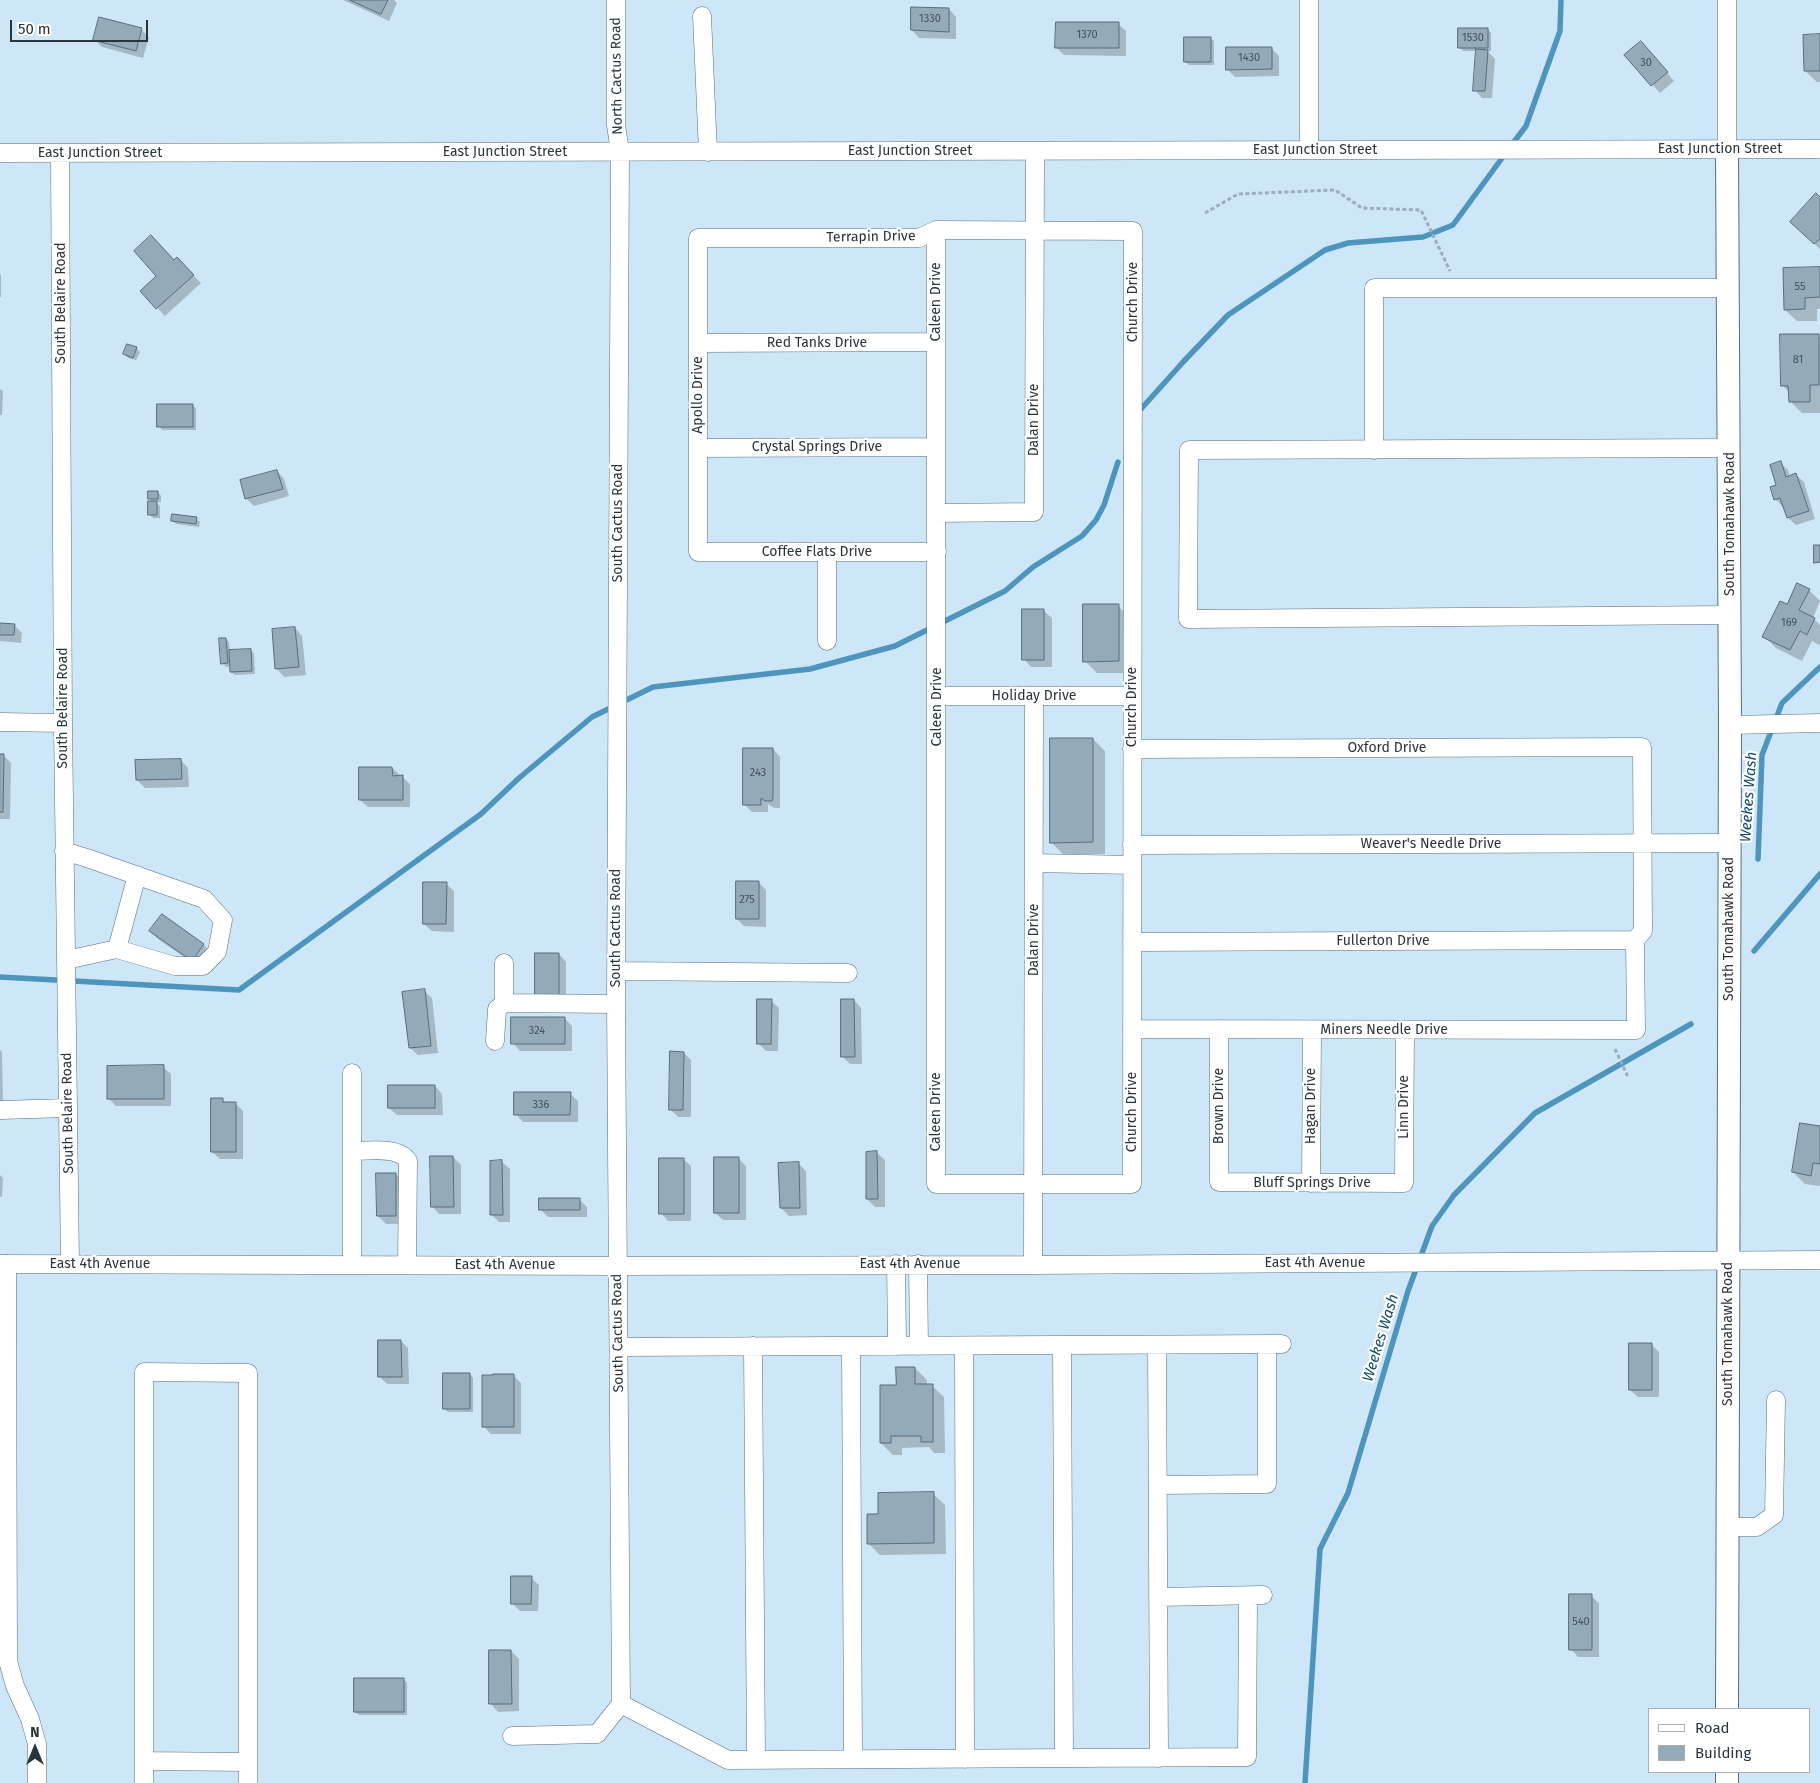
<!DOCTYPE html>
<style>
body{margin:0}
#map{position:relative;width:1820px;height:1783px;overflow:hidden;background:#cee7f8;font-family:"Fira Sans",sans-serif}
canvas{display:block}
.legend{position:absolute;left:1648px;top:1708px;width:162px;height:65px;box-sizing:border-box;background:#fff;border:1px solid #aaaeb1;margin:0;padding:6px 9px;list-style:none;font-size:15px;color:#2a343b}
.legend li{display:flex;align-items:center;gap:10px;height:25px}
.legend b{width:25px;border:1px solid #aaaeb1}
.north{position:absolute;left:10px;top:1723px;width:50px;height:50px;-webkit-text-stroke:4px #fff;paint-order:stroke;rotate:0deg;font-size:14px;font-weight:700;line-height:20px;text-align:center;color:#2a343b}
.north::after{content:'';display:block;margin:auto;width:18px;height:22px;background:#2a343b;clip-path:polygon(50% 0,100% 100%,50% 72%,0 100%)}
.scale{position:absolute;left:10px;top:20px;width:138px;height:22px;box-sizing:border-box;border:2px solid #2a343b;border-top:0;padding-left:6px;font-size:15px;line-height:18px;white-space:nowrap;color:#2a343b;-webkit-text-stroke:4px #fff;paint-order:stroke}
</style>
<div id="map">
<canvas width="1820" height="1783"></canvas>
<ul class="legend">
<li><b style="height:6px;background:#fff"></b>Road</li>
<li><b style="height:14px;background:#92aaba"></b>Building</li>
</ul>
<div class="north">N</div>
<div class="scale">50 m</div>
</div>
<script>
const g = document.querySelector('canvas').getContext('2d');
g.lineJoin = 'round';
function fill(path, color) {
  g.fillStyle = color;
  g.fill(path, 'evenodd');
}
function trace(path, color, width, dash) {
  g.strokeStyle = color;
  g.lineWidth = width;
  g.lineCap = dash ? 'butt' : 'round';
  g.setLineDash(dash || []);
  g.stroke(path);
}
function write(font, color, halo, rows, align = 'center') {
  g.font = font + ' "Fira Sans",sans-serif';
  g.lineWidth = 4.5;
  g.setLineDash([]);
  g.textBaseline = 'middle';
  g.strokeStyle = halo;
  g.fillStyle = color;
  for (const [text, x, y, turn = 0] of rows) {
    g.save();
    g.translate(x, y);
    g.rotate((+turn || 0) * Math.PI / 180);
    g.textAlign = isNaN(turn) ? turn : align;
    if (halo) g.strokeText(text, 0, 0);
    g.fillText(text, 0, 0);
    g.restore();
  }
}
const shadow = new Path2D(`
 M343 0H394L397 3 389 21Z
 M949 9 956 17V39L919 38 912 30Z
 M100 18 142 30 149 37 143 58 102 47 94 39Z
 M1118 24 1126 31V56L1064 55 1057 48Z
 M1488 29 1491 33V51H1487L1495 59 1492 98H1482L1475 90 1477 51H1463L1459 47Z
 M1820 36V82H1817L1805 71Z
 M1210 38 1214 41V65H1189L1185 62Z
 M1271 48 1279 56V76L1235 77 1227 69Z
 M1648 50 1674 81 1660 93 1626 55Z
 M1820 198V249L1799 229Z
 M174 261 184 266 201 283 165 316 141 291Z
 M1820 269V309H1817V321H1797L1785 310Z
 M0 274 1 275V297H0Z
 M1818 335 1820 337V413H1802L1790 401V393L1782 385Z
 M136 348 140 352 136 360 128 358 124 354Z
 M0 389 3 391 2 415H0Z
 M192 405 196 408V430H162L159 426Z
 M1780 463 1788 470 1790 477 1796 475 1804 482 1815 519 1796 525 1788 518 1784 506 1783 507 1775 499Z
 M277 471 284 479 289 496 254 506 246 498Z
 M158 492 161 496V502H156L160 506V518H153L149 514 153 502 150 499Z
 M196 519 200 522 199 527 176 524 172 520Z
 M1809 590 1820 601 1813 618 1820 625V644L1819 645 1812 641 1802 661 1776 648 1764 636 1787 605Z
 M1118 606 1130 618V673H1097L1085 661Z
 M1044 611 1052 618V667H1031L1024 659Z
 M0 624 14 625 22 633 21 643 0 641Z
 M295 628 302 636 306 675 284 677 277 669 273 630Z
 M226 639 229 642 230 652 251 650 254 654 255 674 235 675 231 672V666L226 667 223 663Z
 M1093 739 1105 751V854H1063L1051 842Z
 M773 749 780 757V808H774L768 804V812H752L744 804Z
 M0 755H3L11 763 10 819H0Z
 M181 760 188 768 189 787 145 788 137 780Z
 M392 768 410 784V807H368L360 800Z
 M759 883 766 890V927L744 926 737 919Z
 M446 884 454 891V932L432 931 424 924Z
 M162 916 204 945 211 953 200 968 158 939 151 931Z
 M559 954 566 962V1003H544Z
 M424 991 432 998 438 1053 418 1055 410 1048Z
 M854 1000 861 1008 862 1064H850L843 1057Z
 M771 1001 779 1008 778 1051H766L758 1043Z
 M564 1018 572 1026V1051H520L513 1043Z
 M0 1050 2 1052 3 1103H0Z
 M684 1053 691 1060V1117H678L670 1109Z
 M163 1067 171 1074V1106H116L108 1098Z
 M435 1086 442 1094 443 1115H397L389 1108Z
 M570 1094 578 1101V1122H523L516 1114Z
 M223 1100 226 1103H235L243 1111V1159H220L212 1152Z
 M1820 1128V1186L1805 1184 1793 1172Z
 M877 1153 885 1160V1207H875L867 1199Z
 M453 1157 461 1165V1214H439L432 1206Z
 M738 1158 746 1166V1220H723L715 1213Z
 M683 1159 691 1166V1221H668L661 1213Z
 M502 1162 510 1169V1222H499L492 1215Z
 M798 1163 806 1171 807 1215 789 1216 781 1208Z
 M396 1174 403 1181 404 1224H386L378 1216Z
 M0 1175 3 1178 2 1197H0Z
 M580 1200 587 1207V1217H548L540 1209Z
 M401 1341 408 1348 409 1384H387L379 1376Z
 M1651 1344 1659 1352V1397H1638L1630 1390Z
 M915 1368 927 1380V1386H932L944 1397 945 1453H934L929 1447 902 1448V1455H893L881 1443 897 1386Z
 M470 1374 473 1378V1412H448L444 1409Z
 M513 1375 521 1383V1434H491L483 1426Z
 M933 1494 945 1505 946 1554 880 1555 868 1543 879 1515Z
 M531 1578 539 1585 538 1611H520L512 1603Z
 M1591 1596 1599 1603V1657H1578L1571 1649Z
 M511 1651 519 1659V1711L498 1712 491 1704Z
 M404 1679 407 1683V1715H359L355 1712Z`);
const stream = new Path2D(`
 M1510 147 1526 126 1560 31 1561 0
 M1141 409 1184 361 1228 315 1325 250 1348 243 1423 237 1453 225 1505 154
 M1758 859 1762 755 1782 703 1820 667
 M1754 951 1820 874
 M0 977 239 990 481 814 519 778 592 717 653 687 810 669 895 646 1005 591 1033 567 1082 536 1096 520 1104 505 1118 462
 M1305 1783 1320 1549 1348 1493 1408 1291 1432 1226 1454 1195 1535 1113 1691 1024`);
const building = new Path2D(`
 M350 0H388L381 14Z
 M911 7 949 8V32L911 30Z
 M99 17 142 28 136 51 93 40Z
 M1056 22H1119V48H1055Z
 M1458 28H1488V48H1458Z
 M1820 34V71H1804L1803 35Z
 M1184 37H1211V62H1184Z
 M1641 41 1668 72 1651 86 1624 55Z
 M1226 47H1272V69L1226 70Z
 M1476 49 1488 50 1485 91H1473Z
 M1816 193 1820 197V239L1814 244 1790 222Z
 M151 235 174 260 177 257 194 275 156 309 140 291 156 276 134 251Z
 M1820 267V297L1805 298V309L1784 310 1783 268Z
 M1780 334H1819V385H1810V402H1789L1788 386H1781Z
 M127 344 137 347 133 358 123 354Z
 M157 404H193V427H157Z
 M1781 461 1786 477 1796 473 1809 511 1787 518 1780 498 1774 500 1770 487 1776 485 1770 465Z
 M277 470 283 489 245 499 240 480Z
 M148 491H158V499H148Z
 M148 501H157V515H148Z
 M172 514 197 517 196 524 171 521Z
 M1814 545H1820V562L1814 563Z
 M1797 583 1810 589 1799 610 1815 618 1807 635 1800 631 1790 650 1762 637 1780 601 1787 604Z
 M1083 604H1119V661L1083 662Z
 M1022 609H1044V660H1022Z
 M0 623 15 624 14 635H0Z
 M295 627 299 667 275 669 272 629Z
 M219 638H226L228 663 221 664Z
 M251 649 252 671 230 672 229 650Z
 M1050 738H1093V842L1050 843Z
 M743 748H773V798L772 801H765L761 798V805H743Z
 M0 754H4L3 812H0Z
 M181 759 182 779 136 780 135 760Z
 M359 767H392L393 776 403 775V800H359Z
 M736 881H759V919H736Z
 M423 882H447L446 924H423Z
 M162 914 204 944 192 961 149 931Z
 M535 953H559V996L535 995Z
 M425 989 431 1046 409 1048 402 992Z
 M757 999H772L771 1044H757Z
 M841 999H854L855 1057H841Z
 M511 1017H565V1044H511Z
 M670 1051 684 1052 683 1110H669Z
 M164 1065V1099H107V1066Z
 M388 1085H435V1108H388Z
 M514 1092H571L570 1115H514Z
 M211 1098H223V1102H236V1152H211Z
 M1800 1123 1820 1126V1164L1813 1163 1811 1176 1792 1172Z
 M877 1151 878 1199H866V1152Z
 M430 1156H453L454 1207H431Z
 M714 1157H739V1213H714Z
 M659 1158H684V1214H659Z
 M502 1160 503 1215H490V1161Z
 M799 1162 800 1208H780L778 1163Z
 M376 1173H396V1216H377Z
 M539 1198H580V1210H539Z
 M378 1340H401L402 1377H378Z
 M1629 1343H1652V1390H1629Z
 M896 1367H915V1384H933V1442H921V1436H891V1443H880V1385H896Z
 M443 1373H470V1409H443Z
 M493 1374H514V1427H482V1375H493Z
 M934 1492V1543L867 1544V1514H878V1493Z
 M511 1576H532L531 1604H511Z
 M1569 1594H1592V1650H1569Z
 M489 1650H511L512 1704H489Z
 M354 1678H404V1712H354Z`);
const path = new Path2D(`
 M1205 213 1238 194 1335 190 1362 208 1421 210 1450 271
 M1615 1049 1628 1077`);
const minor = new Path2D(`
 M616 0V125L620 152 616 1004 621 1704
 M1309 0V150
 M1727 0V149
 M702 16 708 152
 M0 153 1820 149
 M60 153 63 723 70 1264
 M936 230V1184H1132L1133 231 936 230 919 238H698V552H937
 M698 343 936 342
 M698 448 936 447
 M1730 448 1189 450 1188 619 1730 615
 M1374 450V288H1728
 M936 513 1034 512 1035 151
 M827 552V641
 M937 696H1132
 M0 722 63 723
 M1730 725 1820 723
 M1132 845 1730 843
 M64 851 87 858 204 899 223 920 217 952 203 966H175L117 949 66 960
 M1034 863 1132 865
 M1132 942 1635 940
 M117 949 137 875
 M616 971 848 973
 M504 1003 616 1004
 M1132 1029 1636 1030 1635 940 1643 931 1642 747 1132 749
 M1219 1029V1182L1404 1183 1405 1030
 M495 1041 497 1009 504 1003V963
 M352 1073V1265
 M0 1110 67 1108
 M352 1151C367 1151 399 1146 408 1161L407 1265
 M1311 1183 1312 1030
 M0 1264 617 1266 1033 1265 1820 1260
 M7 1264 8 1661 15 1686 30 1719 37 1744V1783
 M896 1264 897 1346
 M918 1264 919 1346
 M1033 1265 1034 696
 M1062 1345 1064 1758
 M1157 1345 1159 1758
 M753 1346 756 1760
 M851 1346 853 1759
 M964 1346 965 1759
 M619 1347 1282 1344
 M1158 1485 1267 1484V1344
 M1728 1527H1757L1774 1515 1776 1400
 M1158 1597 1263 1595
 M621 1704 728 1760 1247 1757 1248 1596
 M512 1736 597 1734 621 1704
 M144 1761 248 1762
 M144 1783V1372L248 1373V1783`);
const major = new Path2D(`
 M1727 149 1730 725 1727 1709
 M1727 1783V1772`);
const numberNames = [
 ["1330",930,19],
 ["1370",1087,35],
 ["1530",1473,38],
 ["1430",1249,58],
 ["30",1646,63],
 ["55",1800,287],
 ["81",1798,360],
 ["169",1789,623],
 ["243",758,773],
 ["275",747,900],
 ["324",537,1031],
 ["336",541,1105],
 ["540",1581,1622]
];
const streetNames = [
 ["North Cactus Road",617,76,-91],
 ["East Junction Street",1720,149],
 ["East Junction Street",1315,150],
 ["East Junction Street",910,151],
 ["East Junction Street",505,152],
 ["East Junction Street",100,153],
 ["Terrapin Drive",871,237,-1],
 ["Caleen Drive",936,302,-90],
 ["Church Drive",1133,302,-90],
 ["South Belaire Road",61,303,-90],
 ["Red Tanks Drive",817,343],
 ["Apollo Drive",698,395,-90],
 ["Dalan Drive",1034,420,-90],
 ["Crystal Springs Drive",817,447],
 ["South Cactus Road",618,523,-90],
 ["South Tomahawk Road",1730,524,-90],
 ["Coffee Flats Drive",817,552],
 ["Holiday Drive",1034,696],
 ["Caleen Drive",937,707,-90],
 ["Church Drive",1132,707,-90],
 ["South Belaire Road",63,708,-90],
 ["Oxford Drive",1387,748],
 ["Weaver's Needle Drive",1431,844],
 ["South Cactus Road",616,928,-90],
 ["South Tomahawk Road",1729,929,-90],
 ["Dalan Drive",1034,940,-90],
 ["Fullerton Drive",1383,941],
 ["Miners Needle Drive",1384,1030],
 ["Brown Drive",1219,1106,-90],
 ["Hagan Drive",1311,1106,-90],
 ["Linn Drive",1404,1107,-90],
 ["Caleen Drive",936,1112,-90],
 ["Church Drive",1132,1112,-90],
 ["South Belaire Road",68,1113,-91],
 ["Bluff Springs Drive",1312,1183],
 ["East 4th Avenue",1315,1263],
 ["East 4th Avenue",100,1264],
 ["East 4th Avenue",910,1264],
 ["East 4th Avenue",505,1265],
 ["South Cactus Road",618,1333,-91],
 ["South Tomahawk Road",1728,1334,-90]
];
const waterNames = [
 ["Weekes Wash",1749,797,-86],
 ["Weekes Wash",1381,1338,-73]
];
fill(shadow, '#0003');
trace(stream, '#4e95be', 5.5);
fill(building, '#92aaba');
trace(building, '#566d7c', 1);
trace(minor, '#576e7d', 19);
trace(major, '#576e7d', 24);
trace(path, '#9aaebc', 3, [4, 2.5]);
trace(minor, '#fff', 18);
trace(major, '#fff', 22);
write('11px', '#44525b', null, numberNames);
write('14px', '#2a343b', '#fff', streetNames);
write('italic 15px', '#124b68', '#fff', waterNames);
</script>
